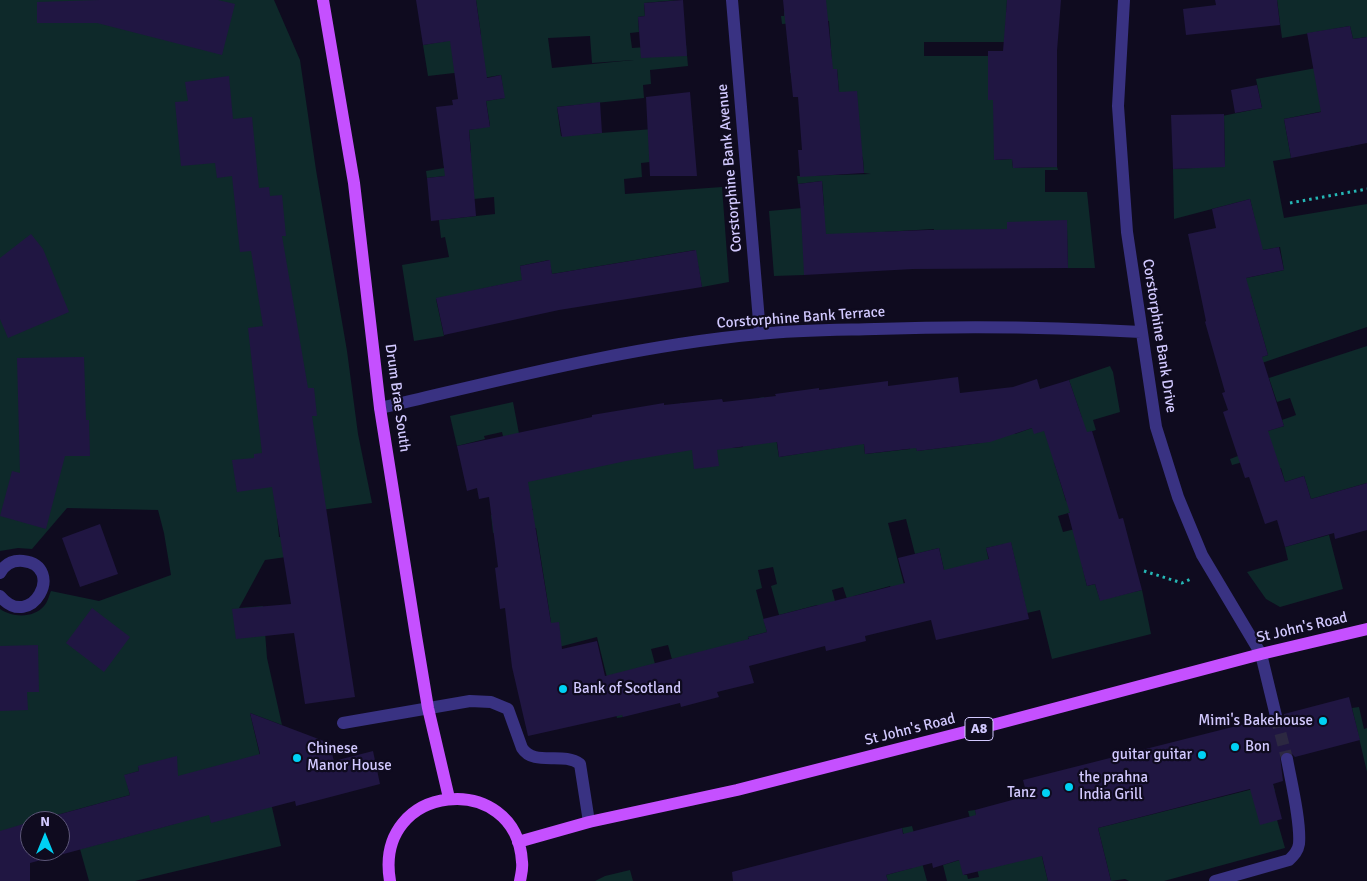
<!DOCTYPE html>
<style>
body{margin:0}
#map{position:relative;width:1367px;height:881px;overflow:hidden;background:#0f0b1f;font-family:Signika,sans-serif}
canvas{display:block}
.north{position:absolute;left:20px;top:811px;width:50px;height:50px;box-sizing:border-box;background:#0f0b1f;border:1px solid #5d5779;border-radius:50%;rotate:0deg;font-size:14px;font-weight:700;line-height:20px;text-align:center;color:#d2c9ff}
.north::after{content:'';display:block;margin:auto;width:18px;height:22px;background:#00d1f4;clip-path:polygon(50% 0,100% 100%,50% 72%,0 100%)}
</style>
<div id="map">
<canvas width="1367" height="881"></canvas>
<div class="north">N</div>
</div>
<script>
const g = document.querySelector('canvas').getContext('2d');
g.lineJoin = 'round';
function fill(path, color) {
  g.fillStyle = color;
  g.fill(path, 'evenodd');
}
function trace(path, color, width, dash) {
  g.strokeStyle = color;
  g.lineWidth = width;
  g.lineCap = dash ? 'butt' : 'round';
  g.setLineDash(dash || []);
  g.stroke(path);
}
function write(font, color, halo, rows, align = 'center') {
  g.font = font + ' Signika,sans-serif';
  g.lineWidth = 4.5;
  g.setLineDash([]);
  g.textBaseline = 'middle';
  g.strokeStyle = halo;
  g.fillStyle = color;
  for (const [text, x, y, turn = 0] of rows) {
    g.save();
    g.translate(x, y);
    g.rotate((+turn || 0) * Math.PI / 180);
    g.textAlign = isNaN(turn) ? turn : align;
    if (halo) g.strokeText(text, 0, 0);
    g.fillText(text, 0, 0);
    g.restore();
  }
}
const green = new Path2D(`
 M0 0H274L300 60 316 170 347 351 358 434 372 503 277 516 279 537 290 536 293 556 265 560 239 608 263 606 267 658 282 725 250 713 281 846 135 881H89L80 849 174 824 138 766 139 771 125 775 130 795 35 821H30V822L0 833V609C13 618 34 618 44 606 48 602 49 595 51 591L99 601 171 575 164 533 158 510 67 508 32 549 18 548 0 551Z
 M476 0H678L644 3 645 16 638 17 639 32 630 33 632 48 686 44 688 66 650 70 651 84 643 85 644 98 557 107 561 136 693 126V129L650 162 641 163 642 177 624 179 625 194 722 187 729 282 702 287 695 250 552 274 549 260 520 266 523 280 436 299 444 336 414 341 402 265 449 257 445 237 441 238 439 220 495 214 494 197 474 199 472 173 427 178 426 171 444 168 443 157 471 153 469 130 490 126 486 101 504 98 501 75 483 78 454 73 428 76 423 45 481 35ZM590 36 592 63 634 60 552 68 548 38Z
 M826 0H1007L1005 42H924V56H988V100H1057L995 160 1012 159 1013 168 1057 167 1058 170H1045V192H1087L1095 268H1068L1067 229H1007L934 239V229L831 235 804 275 774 276 769 211 824 206 822 181 798 184 797 176 871 174 864 173 863 159 839 92 837 69 790 73V68L832 64 829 21 782 24 781 16H784V11L826 8Z
 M1277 0H1367V37L1353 39 1350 26 1282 38Z
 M1338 64 1359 144 1348 147 1339 108 1284 119 1291 158 1273 161 1284 218 1367 204V327L1221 377 1219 370 1268 355 1251 296 1213 307 1199 288 1284 270 1280 247 1246 253 1255 220 1250 199 1174 219 1173 169 1193 168 1194 165 1225 164 1224 119H1207L1262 108 1256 79Z
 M1367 346V483L1311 499 1304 476 1285 482 1281 468 1273 471 1254 459 1232 465 1230 459 1246 453 1241 439 1284 426 1282 420 1296 415 1290 398 1277 402 1269 378Z
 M1110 366 1113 372 1120 412 1093 420 1096 430 1054 443V462L1066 501 1086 508 1058 516 1063 532 1095 524 1082 565 1087 586 1095 584 1100 600 1142 590 1151 634 1052 659 1040 610 1027 613 1011 543 986 548 994 583 944 570 939 548 915 554 906 519 888 523 914 623 890 586 854 596 848 602 843 587 832 590 836 605H817L779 615 771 586 777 584 773 567 758 570 762 588 756 590 767 632 748 637 755 663H673L668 645 651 649 655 664 612 675 623 717 617 718 597 637 555 648 536 528 493 533 491 515 533 510 513 478 502 432 484 436 485 439 457 446 450 416 513 402 524 460 684 429 680 403H687L717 447 733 448 743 447V443L758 398 764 397 766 413 772 412 779 457 842 447 863 436 865 454 910 449V402L917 451 980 443 1009 416 1015 434 1032 428 1082 418 1069 380Z
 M1329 535 1343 589 1280 607 1266 599 1247 572 1288 560 1285 547Z
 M1359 707 1364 729 1367 728V772L1352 708Z
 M1273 784 1275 791 1253 796 1277 820 1285 848 1164 881H1129L1125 879 1111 881 1098 828Z
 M1027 796 1048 881H947L943 865 963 859 961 865 964 875H967L968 879 979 877 977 869 983 867 968 811 975 810 984 848Z
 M912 826 927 881H888L886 875 912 868 902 828Z
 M630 870 633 881H595L605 876Z`);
const building = new Path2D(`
 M99 0H218L235 4 222 55 97 23H37V2Z
 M416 0H476L487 78 501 75 505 98 486 101 490 127 469 130 476 216 431 221 427 178 445 176 436 107 453 105 452 100 458 99 450 41 423 45Z
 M683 0 687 56 641 58 638 17 645 16 644 3Z
 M783 0H826L833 69H837L839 92 857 91 864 173 800 177 798 150H802L798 97H793Z
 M1007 0H1061L1057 51V167L1013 168 1012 159 994 160 993 100H988V51H1003Z
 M1215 0H1277L1280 25 1186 35 1183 9 1216 5Z
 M1350 26 1353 39 1367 37V143L1291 158 1284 119 1321 112 1307 33Z
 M229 76 233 119 252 117 259 188 269 187 270 196 282 195 286 236H282L308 388H314L317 416H312L355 697 305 704 294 633 236 639 232 609 291 604 272 487 237 492 232 460 254 458V454L262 453 248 328 263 326 251 251 240 252 232 176 217 178 215 163 181 166 175 102 188 101 185 82Z
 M1257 85 1262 108 1235 113 1231 90Z
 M690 92 697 176H650L646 97Z
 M600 102 602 133 562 137 557 107Z
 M1224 114 1225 167 1173 169 1171 115Z
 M822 181 826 234 927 230 1007 229V222L1067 220 1068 268 913 269 804 275 801 213 798 184Z
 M1250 199 1263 250 1279 247 1284 270 1246 278 1268 355 1262 357 1284 426 1268 431 1285 482 1304 476 1311 499 1367 483V530L1335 539 1334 533 1285 547 1277 520 1265 524 1249 477 1245 478 1223 412 1228 410 1222 393 1225 392 1205 322 1206 321 1188 234 1216 228 1212 209Z
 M31 234 43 249 69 312 8 338 0 319V258Z
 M696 250 702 287 559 310 444 335 436 298 522 280 520 266 550 260 552 274Z
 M84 357 86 420H89L90 456H65L46 529 0 516 12 471 20 473 17 358Z
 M958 377 960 393 1013 387 1037 379 1040 389 1069 380 1087 432 1092 431 1119 519 1123 518 1142 590 1100 601 1095 584 1087 586 1068 513H1070L1044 431 1034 434 1032 428 990 442 917 451 916 448 865 454 864 444 779 457 777 442 717 450 719 466 694 469 692 450 626 461 528 482 551 623 559 622 562 649 597 641 605 676 749 639 748 637 767 632 763 619 905 583 898 558 939 548 944 570 989 559 986 548 1011 542 1029 619 936 640 931 620 865 636 866 641 826 651 825 646 749 666 754 683 717 692 719 697 681 707 680 703 623 717 622 715 528 736 512 667 505 608 500 609 495 568 498 567 489 497 479 499 477 488 467 491 457 446 592 417V415L664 403V405L722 399 723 402 776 396 775 394 819 388V390L888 381V386Z
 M100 524 118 574 80 587 62 538Z
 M92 608 130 637 104 672 66 643Z
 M38 645 39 692H27L28 710 0 711V646Z
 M1349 697 1360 740 1295 757 1290 752 1286 751 1280 756 1283 781 1273 784 1282 819 1260 825 1250 789 1098 828 1111 881H1048L1042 856 963 875 959 860 933 868 932 863 886 875 888 881H733L732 872 902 828 903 834 976 815 975 810 1027 796 1023 780 1268 718 1273 724H1278L1284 719V714Z
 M250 713 329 743 334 761 373 751 380 784 296 806 295 801 211 823 209 815 30 863V881H0V831L30 822V851H60V821H35L130 795 124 775 139 771 138 766 177 756 178 776 260 754Z`);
const minorTunnel = new Path2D(`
 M1276 716 1287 759`);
const path = new Path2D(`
 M1290 203 1367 189
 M1144 571 1182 583 1191 579`);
const minor = new Path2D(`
 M732 0 760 333
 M1124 0 1118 106 1127 232 1156 427 1178 497 1202 555 1261 654 1276 716
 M380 408C505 379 631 346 759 334 797 330 837 330 875 329 964 326 1053 327 1141 332
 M0 573C5 564 13 560 23 561 67 566 31 633 0 596
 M343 723 470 701 491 702 508 709 522 748C534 767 563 751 580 764L589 822
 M1215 881 1289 860C1294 855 1298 851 1299 844 1301 822 1291 781 1287 759`);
const major = new Path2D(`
 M323 0 354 183 380 408 416 636 428 708 449 798
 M518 842 589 822 737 790 1000 723 1261 654 1367 629
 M390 881C373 782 517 769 522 862 523 868 521 875 520 881`);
const markers = [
 [563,689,5,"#00d1f4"],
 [1323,721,5,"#00d1f4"],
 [1235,747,5,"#00d1f4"],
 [1202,755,5,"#00d1f4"],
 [297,758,5,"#00d1f4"],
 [1069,787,5,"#00d1f4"],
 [1046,793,5,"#00d1f4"]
];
const shields = [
 [979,729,28]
];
const shieldNames = [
 ["A8",979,729]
];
const streetNames = [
 ["Corstorphine Bank Avenue",730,168,-95],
 ["Corstorphine Bank Terrace",801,318,-4],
 ["Corstorphine Bank Drive",1159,336,81],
 ["Drum Brae South",397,398,82],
 ["St John's Road",1302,628,-13],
 ["St John's Road",910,730,-14]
];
const poiNames = [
 ["Bank of Scotland",573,689],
 ["Mimi's Bakehouse",1313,721,"right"],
 ["Bon",1245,747],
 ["Chinese",307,749],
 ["Manor House",307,766],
 ["guitar guitar",1192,755,"right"],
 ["the prahna",1079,778],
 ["India Grill",1079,795],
 ["Tanz",1036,793,"right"]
];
fill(green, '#0e292a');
fill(building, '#201642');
trace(minorTunnel, '#2c2841', 12, [12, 6]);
trace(path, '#25b7b5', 3, [2.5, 4]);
trace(minor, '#393282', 12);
trace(major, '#c550ff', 12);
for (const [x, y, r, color] of markers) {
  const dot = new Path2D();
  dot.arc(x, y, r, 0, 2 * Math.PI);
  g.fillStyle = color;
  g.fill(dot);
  trace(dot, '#0f0b1f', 2);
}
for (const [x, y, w] of shields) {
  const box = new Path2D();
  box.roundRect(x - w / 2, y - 11.5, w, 23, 4);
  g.fillStyle = '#0f0b1f';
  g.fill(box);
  trace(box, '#d2c9ff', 1);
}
write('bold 14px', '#d2c9ff', null, shieldNames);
write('15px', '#d2c9ff', '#0f0b1f', streetNames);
write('15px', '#d2c9ff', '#0f0b1f', poiNames, 'left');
</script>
